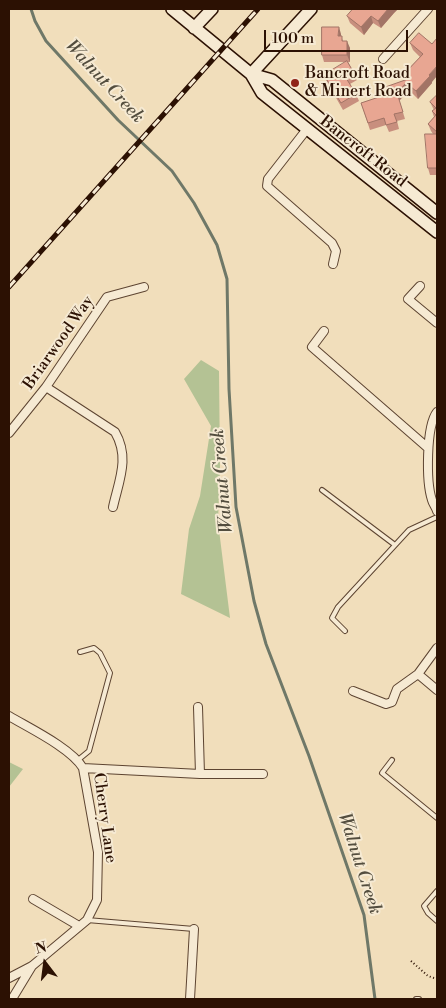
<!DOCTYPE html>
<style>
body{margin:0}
#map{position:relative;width:446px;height:1008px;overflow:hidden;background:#f1debb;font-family:"Libre Bodoni",serif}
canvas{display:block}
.frame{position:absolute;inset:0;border:10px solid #2c1103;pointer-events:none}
.north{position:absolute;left:20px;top:938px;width:50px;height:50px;-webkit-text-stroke:4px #f6ead3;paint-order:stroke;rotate:345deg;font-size:14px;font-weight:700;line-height:20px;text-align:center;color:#2c1103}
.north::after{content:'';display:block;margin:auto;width:18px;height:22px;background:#2c1103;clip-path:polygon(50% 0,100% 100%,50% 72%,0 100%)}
.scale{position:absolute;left:264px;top:30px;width:144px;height:22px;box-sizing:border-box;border:2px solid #2c1103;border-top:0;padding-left:6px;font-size:15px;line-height:18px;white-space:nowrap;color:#2c1103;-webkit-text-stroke:4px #f6ead3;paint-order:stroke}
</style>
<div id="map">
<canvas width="446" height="1008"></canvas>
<div class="frame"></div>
<div class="north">N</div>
<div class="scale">100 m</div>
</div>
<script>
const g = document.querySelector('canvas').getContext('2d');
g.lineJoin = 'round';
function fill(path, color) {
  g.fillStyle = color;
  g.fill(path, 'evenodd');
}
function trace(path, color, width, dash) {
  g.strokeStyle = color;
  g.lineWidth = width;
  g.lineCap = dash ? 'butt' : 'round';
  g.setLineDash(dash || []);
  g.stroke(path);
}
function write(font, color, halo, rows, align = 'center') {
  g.font = font + ' "Libre Bodoni",serif';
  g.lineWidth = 4;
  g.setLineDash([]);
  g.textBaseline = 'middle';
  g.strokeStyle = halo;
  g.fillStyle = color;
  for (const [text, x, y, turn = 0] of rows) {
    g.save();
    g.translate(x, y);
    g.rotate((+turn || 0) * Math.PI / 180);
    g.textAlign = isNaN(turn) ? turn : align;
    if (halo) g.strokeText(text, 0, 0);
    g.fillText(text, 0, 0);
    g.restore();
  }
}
const green = new Path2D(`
 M201 360 219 371 220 468 218 522 230 618 181 594 189 529 200 496 211 426 184 379Z
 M9 762 23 769 9 787Z`);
const stream = new Path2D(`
 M31 9 35 21 46 41 118 120 172 171 194 203 217 245 227 279 229 389 236 507 254 601 266 644 309 756 364 915 375 999`);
const path = new Path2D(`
 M411 961 428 976 437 979`);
const lane = new Path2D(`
 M322 490 395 545
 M345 631 332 618 338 607 409 530 437 517
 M78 760 89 751 110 673 100 653 94 648 80 652
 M392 760 382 773 437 818
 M437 891 424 906 428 913 437 921
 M87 920 194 929
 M416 999H419`);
const street = new Path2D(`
 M383 59 428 9
 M307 129 268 179 267 186 332 243 336 251 333 264
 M420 286 408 299 437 323
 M324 331 312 347 428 448
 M46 387 115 432C130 458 119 480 113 507
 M437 412C426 426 426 482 432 500 433 504 436 507 437 511
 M9 433 46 387 107 297 144 287
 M418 674 437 690
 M353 691 386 704 392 702 397 689 418 674 437 648
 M198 707 200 774
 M9 716C29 728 71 748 83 768L98 852 97 900 87 920 32 966 9 978
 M83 768 200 774H263
 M33 899 79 926
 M12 999 32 966
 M190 999 194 929`);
const secondary = new Path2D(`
 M172 9 251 74 262 93 437 232
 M194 28 212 9
 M251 74 272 80 437 213
 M251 74 311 9`);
const rail = new Path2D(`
 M9 287 258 9`);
const wall = new Path2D(`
 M353 9H398L394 13 381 28 373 23 364 35 350 23 347 16Z
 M419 33 432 83 418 99 409 90 399 101 405 119 397 121 399 129 389 132 386 125 370 130 361 103 379 97 405 80 403 75 420 57 413 50 410 43Z
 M341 34V36L343 41 350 48V62H348L354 73 357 80 350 84 356 94 359 101 343 110 327 82 324 75 346 62H324L322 55Z
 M437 95V175H430L428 168 433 134 431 131 428 124 434 117 432 111 434 110 430 102Z`);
const shadedWall = new Path2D(`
 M388 9H398L394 13 381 28 378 21Z
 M371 16 373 23 364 35 361 27Z
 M339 27 341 34V43L338 36Z
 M347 41 350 48V62L347 55Z
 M437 66V76L432 82V83L418 99 416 91 429 75Z
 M406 83 409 90 399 101 405 119 397 93Z`);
const building = new Path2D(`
 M353 9H388L378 21 371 16 361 27 347 16Z
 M322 27H339L338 36H342V41H347V55H322Z
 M419 33 432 44 437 38V66L429 75 430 76 416 91 406 83 397 93 403 112 394 114 397 122 386 125 384 118 368 123 361 103 379 97 377 90 408 79 403 75 423 54 410 43Z
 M347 61 354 73 346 78 356 94 341 103 324 75Z
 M437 95V132L428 124 436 115 432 111 436 108 430 102Z
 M425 134H437V168H428Z`);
const markers = [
 [295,83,5,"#8f2418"]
];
const poiNames = [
 ["Bancroft Road",305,74],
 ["& Minert Road",305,92]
];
const streetNames = [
 ["Bancroft Road",363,152,38],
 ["Briarwood Way",59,343,-55],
 ["Cherry Lane",104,818,82]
];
const waterNames = [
 ["Walnut Creek",104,82,47],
 ["Walnut Creek",223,481,-95],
 ["Walnut Creek",359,864,72]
];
fill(green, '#b4c294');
trace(stream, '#6f7868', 3);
trace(lane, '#5d4431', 6);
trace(street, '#5d4431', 10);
trace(secondary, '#2c1103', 14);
trace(path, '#2c1103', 2, [1, 2.5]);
trace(lane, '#f6ead3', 4);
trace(street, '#f6ead3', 8);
trace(secondary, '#f6ead3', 11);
trace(rail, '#2c1103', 5);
trace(rail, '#f6ead3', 3, [9]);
fill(wall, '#c88f7e');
fill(shadedWall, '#a27466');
fill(building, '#e8a692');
trace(building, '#a27466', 1);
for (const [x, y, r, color] of markers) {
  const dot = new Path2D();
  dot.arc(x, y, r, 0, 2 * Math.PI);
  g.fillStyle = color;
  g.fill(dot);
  trace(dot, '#f6ead3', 2);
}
write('16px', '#2c1103', '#f6ead3', poiNames, 'left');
write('16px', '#2c1103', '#f6ead3', streetNames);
write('italic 18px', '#534d3e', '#f6ead3', waterNames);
</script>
